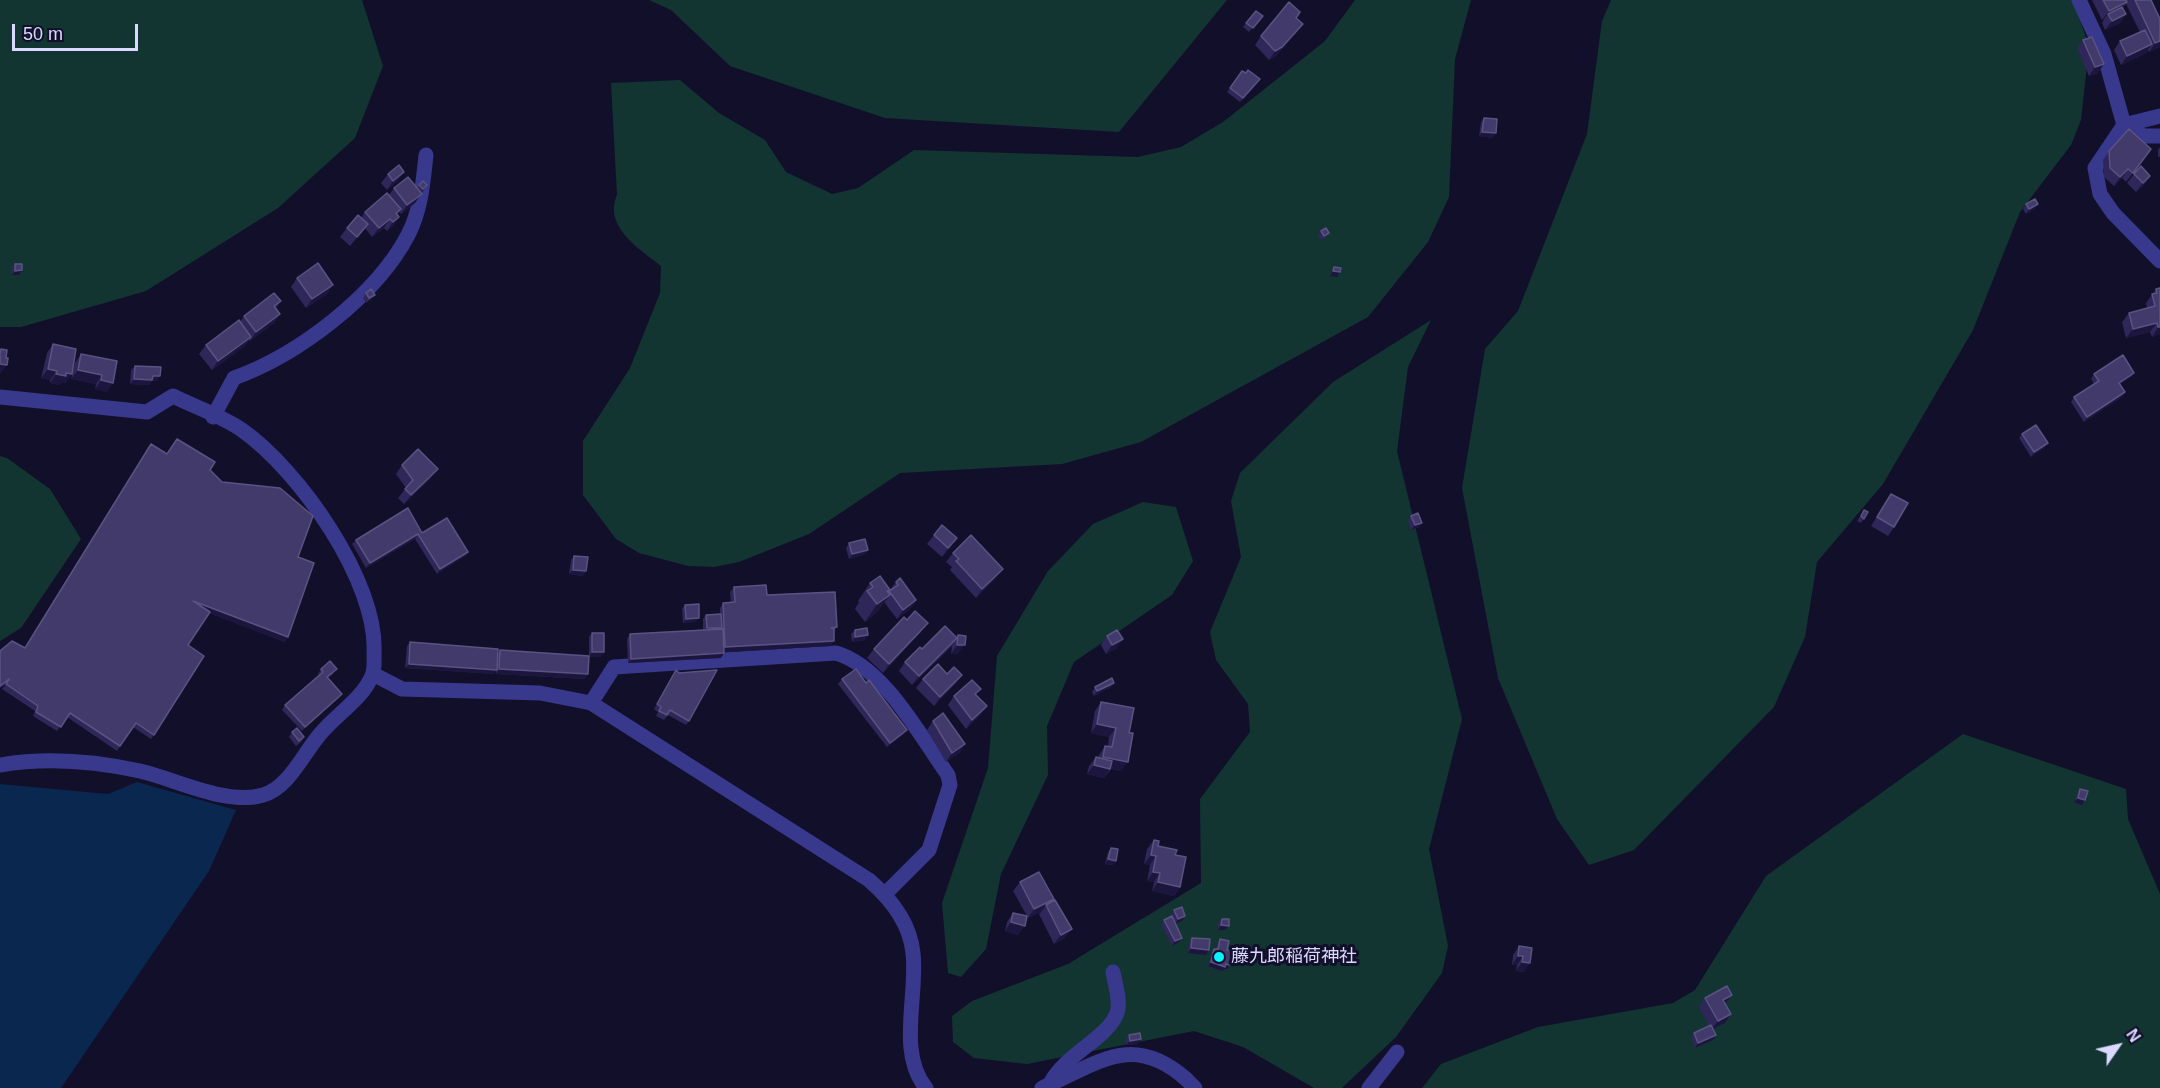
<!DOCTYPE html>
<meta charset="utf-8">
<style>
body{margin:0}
#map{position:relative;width:2160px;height:1088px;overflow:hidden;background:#120f2b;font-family:Helvetica,sans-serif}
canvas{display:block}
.north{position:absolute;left:2088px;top:1016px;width:60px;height:60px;-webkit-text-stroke:4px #120f2b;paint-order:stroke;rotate:56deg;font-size:16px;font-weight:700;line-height:24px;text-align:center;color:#dbd9ff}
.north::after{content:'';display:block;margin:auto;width:21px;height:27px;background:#dbd9ff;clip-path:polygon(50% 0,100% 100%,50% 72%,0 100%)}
.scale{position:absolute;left:12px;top:24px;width:126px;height:27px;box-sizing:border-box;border:3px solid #dbd9ff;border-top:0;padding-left:8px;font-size:18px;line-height:21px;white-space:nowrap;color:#dbd9ff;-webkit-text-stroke:4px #120f2b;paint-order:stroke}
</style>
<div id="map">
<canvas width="2160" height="1088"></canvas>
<div class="north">N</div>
<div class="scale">50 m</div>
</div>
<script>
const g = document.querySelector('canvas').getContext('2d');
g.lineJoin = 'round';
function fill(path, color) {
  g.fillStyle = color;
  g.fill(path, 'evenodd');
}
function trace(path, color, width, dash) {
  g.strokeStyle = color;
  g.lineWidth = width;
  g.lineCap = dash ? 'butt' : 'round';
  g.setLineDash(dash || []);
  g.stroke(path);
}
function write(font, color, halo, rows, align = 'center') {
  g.font = font + ' Helvetica,"Noto Sans JP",sans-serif';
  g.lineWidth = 6;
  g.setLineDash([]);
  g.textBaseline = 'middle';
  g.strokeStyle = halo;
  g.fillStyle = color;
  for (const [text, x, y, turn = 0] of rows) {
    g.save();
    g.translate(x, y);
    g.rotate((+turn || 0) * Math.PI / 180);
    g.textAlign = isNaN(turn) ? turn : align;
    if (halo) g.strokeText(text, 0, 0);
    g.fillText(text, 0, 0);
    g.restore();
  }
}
const green = new Path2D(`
 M0 0H362L383 66 355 138 278 208 146 291 21 327H0Z
 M649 0H1227L1119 132 885 118 730 66 671 10Z
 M1355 0H1471L1455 59 1449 197 1428 242 1368 317 1141 442 1062 464 900 473 809 534 739 562 714 567 688 566 639 553 616 539 583 495V441L630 368 660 293 661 266C640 249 603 227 617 195L611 83 680 80 719 113 765 140 786 172 832 194 858 188 914 150 1138 157 1181 147 1223 122 1325 41Z
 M1611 0H2073L2089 46 2081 120 2071 145 2020 212 1973 330 1883 484 1817 562 1805 637 1774 707 1634 850 1589 865 1557 819 1498 678 1462 488 1485 349 1518 311 1587 134 1602 21Z
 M1431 320 1408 367 1397 451 1462 719 1429 849 1448 946 1442 973 1396 1037 1342 1088H1314L1243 1047 1194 1031 1027 1064 974 1058 953 1042 952 1016 972 1001 1068 964 1201 883 1200 799 1250 732 1248 704 1216 660 1210 632 1241 557 1231 501 1240 473 1333 382Z
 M0 456 7 458 50 489 81 539 21 628 0 641Z
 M1143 502 1176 507 1193 561 1172 595 1074 662 1047 726 1048 775 1001 874 986 949 961 977 948 973 942 903 988 768 997 656 1048 571 1093 524Z
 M1963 734 2126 789 2128 819 2160 894V1088H1422L1441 1064 1538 1027 1673 1003 1695 990 1766 876Z`);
const water = new Path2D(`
 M137 782 236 810 209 871 61 1088H0V784L108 794Z`);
const minor = new Path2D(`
 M2079 0 2104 54 2124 125 2144 136H2160
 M2160 116 2124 125 2095 168 2100 194 2113 213 2160 261
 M0 397 147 412 173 396C195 407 222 416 242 430 299 470 378 582 374 653 374 660 375 669 372 676 362 699 337 714 321 733 304 752 289 788 263 795 227 806 175 779 140 771 94 761 46 757 0 765
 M213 417 234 378C298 355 376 296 408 235 421 210 423 183 426 155
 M591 703 614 667 836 653C884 667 920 736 948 775L950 785 929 850 885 894
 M1186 1079 1195 1088
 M1050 1084C1064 1055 1108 1038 1117 1013 1121 1001 1115 984 1113 972
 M1369 1088 1397 1052`);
const tertiary = new Path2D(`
 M373 674 402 689 540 693 591 703 869 880C891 899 910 923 913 953 918 995 897 1053 926 1088
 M1042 1088C1099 1063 1132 1032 1186 1079`);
const wall = new Path2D(`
 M2092 0H2151L2160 19V47L2149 52 2148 50 2146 53 2121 65 2114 50 2120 41 2140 32 2126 4 2123 8 2126 14 2120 23 2105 30 2102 23 2104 19 2102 20Z
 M1300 12 1296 18V33L1276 56 1269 60 1255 45 1261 36Z
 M1263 16 1249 32 1243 27 1246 23Z
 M2083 40 2098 73 2089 76 2077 49Z
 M1242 71 1256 84 1240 102 1227 92Z
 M1484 118 1493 138 1479 136 1481 122Z
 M2160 147V157H2158V150Z
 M2109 151 2145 158 2126 182 2122 178 2114 186 2104 177 2103 160Z
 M388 174 398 181 387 190 381 183Z
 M2134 174 2150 176 2144 185 2136 192 2127 183Z
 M419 185H427L415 203 401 214 399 212 397 215 399 217 393 226 387 231 384 228 372 237 365 228 350 246 340 237 347 228 361 218 365 212 389 195 394 188H417Z
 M2026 204 2035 208 2026 214 2023 209Z
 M1321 231 1326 238 1321 240 1318 235Z
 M15 264 22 270 19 275H11V269Z
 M297 278 327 294 306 308 291 287Z
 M2160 288V334L2152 337 2150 332 2126 338 2122 322 2129 313 2147 308 2146 303 2156 289Z
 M366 293 375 295 371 299 366 303 363 298Z
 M281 301 276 308 280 314 274 323 250 341 249 340 245 346 212 370 199 354 206 345 240 322 244 316Z
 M53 344 72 374 65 383H61L59 385 50 383V380L41 378 47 353Z
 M81 354 117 361 107 392 95 389 96 384 71 379 75 363Z
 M135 366 157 381H152L149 385 130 384 131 370Z
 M2134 373 2131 377 2120 384 2125 392 2122 397 2084 422 2071 402 2074 397 2094 384 2091 379 2094 374Z
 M2022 434 2044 448 2031 457 2019 438Z
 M167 454 210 470 222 482 298 557 288 637 285 642 209 613 188 645 154 735 151 739 133 727 117 751 67 717 57 731 33 716 35 711 2 689 6 684 0 688V651L25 648Z
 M402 465 431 478 404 504 398 498 406 488 396 474Z
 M1891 494 1894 527 1888 536 1871 526Z
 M1864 510 1868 512 1861 523 1857 521Z
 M1411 516 1419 527 1411 530 1408 521Z
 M422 533 468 552 465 556 437 574 415 539 366 568 352 544 356 540Z
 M934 535 951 547 942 557 927 544Z
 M849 543 868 550 865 554 849 559 846 548Z
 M953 553 996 578 976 598 950 570 952 567 946 562Z
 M574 556 583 576 569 574 571 560Z
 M896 582 916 600 910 609 897 619 884 602 877 612 865 622 855 609 859 602 858 601 870 583 890 590 888 592Z
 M734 587 767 595 837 627 834 631 831 646 724 652 721 658 628 663 627 639 630 634 703 630V619L706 615 720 614V608L723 603H731L730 592Z
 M685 605 696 622 683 623 682 609Z
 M907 620 921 632 883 673 867 658 874 649Z
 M855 630 865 640 852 642 851 634Z
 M592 633 601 657H589L585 679 496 674V671L494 674 405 668 407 646 410 642 498 654 500 650 589 656V637Z
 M958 635V654H951L952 646 912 685 899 671 905 662 922 649 956 638Z
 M1107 636 1117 648 1106 654 1101 645Z
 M321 669 334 673 328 678 339 698 302 731 282 710 285 705 319 675 318 674Z
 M676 670 689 721 686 725 668 715 664 720 656 716 658 712 654 709Z
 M947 674 962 675 955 684 934 706 916 688 923 679Z
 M842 679 904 734 887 747 838 684Z
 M1095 687H1111L1094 696 1092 692Z
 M976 695 987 706 980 715 966 729 948 705 954 696Z
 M1101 702 1129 733 1121 771 1111 769 1104 778 1087 774 1089 766 1096 757 1098 758 1099 755 1105 746H1108L1109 737 1091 733 1095 711Z
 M933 721 965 744 959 753 946 762 927 730Z
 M292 732 304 737 301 742 296 746 289 737Z
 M2080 789 2082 805 2074 802 2077 794Z
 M1154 840 1158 846 1175 855 1180 887 1174 896 1152 891 1154 882 1147 881 1150 865 1144 864 1147 849Z
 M1111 848 1113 865 1105 864 1108 852Z
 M1020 882 1054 899 1052 901 1065 938 1054 944 1039 914 1042 911 1028 918 1027 916 1018 935 1005 931 1007 922 1013 913 1027 916 1013 891Z
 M1174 910 1182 921 1176 923 1182 938 1179 942 1172 946 1161 924 1164 920 1172 916 1171 915Z
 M1222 919 1229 926 1225 930H1218V923Z
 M1192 938 1206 955 1188 953 1189 942Z
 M1220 939 1227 950 1230 965 1227 969H1224L1222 971 1208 966 1211 953 1214 949H1216L1217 944Z
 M1519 946 1532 948 1524 972 1516 971 1517 965H1512L1513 955Z
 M1705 998 1726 1004 1725 1023 1713 1029V1040L1695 1048 1691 1038 1694 1033 1709 1026 1699 1007Z
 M1129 1035 1138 1044 1126 1045V1040Z`);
const shadedWall = new Path2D(`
 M2127 2 2120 11 2108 14 2104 19 2102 20 2109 11Z
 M2126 14 2120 23 2105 30 2112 21Z
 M1303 24 1296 33 1276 56 1269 60 1275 51Z
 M2160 41V47L2149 52 2155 43Z
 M2152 44 2146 53 2121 65 2127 56Z
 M2104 64 2098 73 2089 76 2095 67Z
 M1482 132 1496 133 1493 138 1479 136Z
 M2128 169 2122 178 2114 186 2120 177Z
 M404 172 398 181 387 190 393 181Z
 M2150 176 2144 185 2136 192 2143 183Z
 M427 185 415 203 401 214 407 205 418 197Z
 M2038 204 2035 208 2026 214 2029 209Z
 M399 217 393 226 387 231 393 222Z
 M390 219 384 228 372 237 379 228Z
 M22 270 19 275H11L15 271Z
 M1333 271 1340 272 1337 277 1330 276Z
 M333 285 327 294 306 308 312 299Z
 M280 314 274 323 250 341 256 332Z
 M2157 323 2150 332 2126 338 2133 329Z
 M2158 327H2160V334L2152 337Z
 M251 337 245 346 212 370 218 361Z
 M0 364 7 365 0 374Z
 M48 369 57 371 50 380 41 378Z
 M78 370 102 375 96 384 71 379Z
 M66 373 72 374 65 383H61L59 385 50 383 56 374Z
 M2134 373 2131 377 2115 387 2119 383Z
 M153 376H160L157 381H152L149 385 130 384 134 379Z
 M101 380 113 383 107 392 95 389Z
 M2125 392 2122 397 2084 422 2087 417Z
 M2048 443 2044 448 2031 457 2034 452Z
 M438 469 431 478 404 504 411 495Z
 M1422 523 1419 527 1411 530 1415 525Z
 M418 534 415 539 366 568 370 563Z
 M957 538 951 547 942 557 948 548Z
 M868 550 865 554 849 559 852 554Z
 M468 552 465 556 437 574 440 569Z
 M1003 569 996 578 976 598 982 589Z
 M573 570 586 571 583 576 569 574Z
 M890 590 883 600 890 595 877 612 865 622 877 604 887 591Z
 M916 600 910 609 897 619 903 610Z
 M193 601 288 637 285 642 190 606Z
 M699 618 696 622 683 623 686 619Z
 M928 623 921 632 883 673 889 664Z
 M707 628H722L718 632 703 633Z
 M868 635 865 640 852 642 855 637Z
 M957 638 950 647 912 685 919 676Z
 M1123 639 1117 648 1106 654 1112 645Z
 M834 641 831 646 722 652 725 647Z
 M957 645H965L958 654H951Z
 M592 652H604L601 657H589Z
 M724 653 721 658 628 663 631 659Z
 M409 664 497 670 494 674 405 668Z
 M499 669 588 674 585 679 496 674Z
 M962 675 955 684 934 706 940 697Z
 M1114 683 1111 687 1094 696 1097 691Z
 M342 694 339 698 302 731 305 727Z
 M987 706 980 715 966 729 972 720Z
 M1097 724 1116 728 1109 737 1091 733Z
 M907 730 904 734 887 747 890 743Z
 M965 744 959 753 946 762 952 753Z
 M1103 757 1128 762 1121 771 1096 766Z
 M1094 765 1110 769 1104 778 1087 774Z
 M2078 798 2085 800 2082 805 2074 802Z
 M1151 855 1156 856 1150 865 1144 864Z
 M1108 859 1116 861 1113 865 1105 864Z
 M1153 872 1160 873 1154 882 1147 881Z
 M1158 882 1180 887 1174 896 1152 891Z
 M1054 899 1047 908 1046 905 1042 911 1028 918 1034 909Z
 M1185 916 1182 921 1175 924 1178 919Z
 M1011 922 1025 926 1018 935 1005 931Z
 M1221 925 1229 926 1225 930H1218Z
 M1072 929 1065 938 1054 944 1061 935Z
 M1182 938 1179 942 1172 946 1175 941Z
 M1191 948 1209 950 1206 955 1188 953Z
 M1518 956H1523L1517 965H1512Z
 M1211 962 1230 965 1227 969H1224L1222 971 1208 966Z
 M1522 962 1530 963 1524 972 1516 971Z
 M1732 995 1725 1004 1723 1000Z
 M1731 1014 1725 1023 1711 1030 1718 1021Z
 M1716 1035 1713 1040 1695 1048 1698 1043Z
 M1141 1039 1138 1044 1126 1045 1130 1041Z`);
const building = new Path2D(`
 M2103 0H2126L2127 2 2109 11Z
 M2135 0H2151L2160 19V41L2155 43Z
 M1289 2 1300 12 1296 18 1303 24 1282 47 1275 51 1261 36Z
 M2122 7 2126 14 2112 21 2108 14Z
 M1256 11 1263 16 1253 28 1246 23Z
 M2145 30 2152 44 2127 56 2120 41Z
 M2092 37 2104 64 2095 67 2083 40Z
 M1248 70 1260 79 1243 98 1230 88 1242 71 1246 73Z
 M1484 118 1497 119 1496 133 1482 132Z
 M2129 129 2151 149 2133 173 2128 169 2120 177 2110 168 2109 151Z
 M399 165 404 172 393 181 388 174Z
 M2141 166 2150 176 2143 183 2134 174Z
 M408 177 422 194 407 205 394 188Z
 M423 181 427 185 423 189 419 185Z
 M387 193 401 209 396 213 399 217 393 222 390 219 379 228 365 212Z
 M2035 199 2038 204 2029 209 2026 204Z
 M358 215 368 224 357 237 347 228Z
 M1326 228 1329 233 1324 236 1321 231Z
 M318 263 333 285 312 299 297 278Z
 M15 264H22V270L15 271Z
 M1334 267 1341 268 1340 272 1333 271Z
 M2160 288V327H2158L2157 323 2133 329 2129 313 2155 306 2152 294 2157 293 2156 289Z
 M371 289 375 295 369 298 366 293Z
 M274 293 281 301 274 306 280 314 256 332 244 316Z
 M239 320 251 337 218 361 206 345Z
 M53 344 76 349 72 374 66 373V376L56 374 57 371 48 369Z
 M1 349 7 350 6 358H8L7 365 0 364V354Z
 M81 354 117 361 113 383 101 380 102 375 78 370Z
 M2123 355 2134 373 2119 383 2125 392 2087 417 2074 397 2099 381 2094 374Z
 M135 366 161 367 160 376H153L152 380 134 379Z
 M2036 425 2048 443 2034 452 2022 434Z
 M177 439 215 462 210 470 222 482 280 488 313 516 298 557 314 563 288 637 193 601 210 612 188 645 204 656 154 735 136 723 120 746 70 713 61 727 36 712 38 706 6 684 9 679 0 686V651L12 641 25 648 151 444 167 454Z
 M418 449 438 469 411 495 405 489 413 480 402 465Z
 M1891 494 1908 503 1894 527 1877 517Z
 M408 508 422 533 447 518 468 552 440 569 418 534 370 563 356 540Z
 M1864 510 1868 512 1864 519 1861 516Z
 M1418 513 1422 523 1415 525 1411 516Z
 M942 525 957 538 948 548 934 535Z
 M971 535 1003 569 982 589 956 561 959 559 953 553Z
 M865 539 868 550 852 554 849 543Z
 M574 556 588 557 586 571 573 570Z
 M880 576 890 590 887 591 890 595 877 604 867 591 873 587 870 583Z
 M900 578 916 600 903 610 889 591 898 585 896 582Z
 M766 585 767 595 835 592 837 627 831 628H834V641L725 647 723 603 735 602 734 587Z
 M699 604V618L686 619 685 605Z
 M915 611 928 623 889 664 874 649 904 617 907 620Z
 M721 614 722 628H707L706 615Z
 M945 626 957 638 919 676 905 662 920 647 922 649Z
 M867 628 868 635 855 637V630Z
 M723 629 724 653 631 659 630 634Z
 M1117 630 1123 639 1112 645 1107 636Z
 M592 633H604V652H592Z
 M958 635 966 636 965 645H957Z
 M410 642 498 649 497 670 409 664Z
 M500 650 589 656 588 674 499 669Z
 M330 661 337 669 327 677 342 694 305 727 285 705 323 672 321 669Z
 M938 664 947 674 954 667 962 675 940 697 923 679Z
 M856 669 866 683 869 680 907 730 890 743 842 679Z
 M676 670 679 673 717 670 689 721 670 710 667 715 659 711 661 707 657 704Z
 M1112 678 1114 683 1097 691 1095 687Z
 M972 680 981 689 975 694 987 706 972 720 954 696Z
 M1101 702 1134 708 1129 733H1133L1128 762 1103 757 1105 746 1112 747 1116 728 1097 724Z
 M943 713 965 744 952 753 933 721Z
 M297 728 304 737 299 741 292 732Z
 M1096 757 1112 761 1110 769 1094 765Z
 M2080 789 2088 791 2085 800 2078 798Z
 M1154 840 1159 841 1158 846 1177 850 1175 855 1186 857 1180 887 1158 882 1160 873 1153 872 1156 856 1151 855Z
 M1111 848 1118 849 1116 861 1108 859Z
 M1039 872 1054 899 1034 909 1020 882Z
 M1055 900 1072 929 1061 935 1046 905Z
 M1182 907 1185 916 1178 919 1174 910Z
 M1013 913 1027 916 1025 926 1011 922Z
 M1172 916 1182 938 1175 941 1164 920Z
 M1222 919H1229V926L1221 925Z
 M1192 938 1210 939 1209 950 1191 948Z
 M1220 939 1229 941 1227 950 1233 951 1230 965 1226 964 1225 967 1211 962 1214 949H1218Z
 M1519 946 1532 948 1530 963 1522 962 1523 956H1518Z
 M1727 986 1732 995 1723 1000 1731 1014 1718 1021 1705 998Z
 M1711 1025 1716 1035 1698 1043 1694 1033Z
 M1140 1033 1141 1039 1130 1041 1129 1035Z`);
const markers = [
 [1219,957,6,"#05f3ff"]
];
const poiNames = [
 ["藤九郎稲荷神社",1231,957]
];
fill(green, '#123532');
fill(water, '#0a274f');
trace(minor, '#38398c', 15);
trace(tertiary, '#38398c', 15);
fill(wall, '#2f2759');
fill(shadedWall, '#1c163f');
fill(building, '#413a6b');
trace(building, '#5a5382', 1.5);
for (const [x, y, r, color] of markers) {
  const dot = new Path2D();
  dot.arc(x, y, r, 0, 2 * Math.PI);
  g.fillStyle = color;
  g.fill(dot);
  trace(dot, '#120f2b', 2);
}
write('18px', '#dbd9ff', '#120f2b', poiNames, 'left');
</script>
